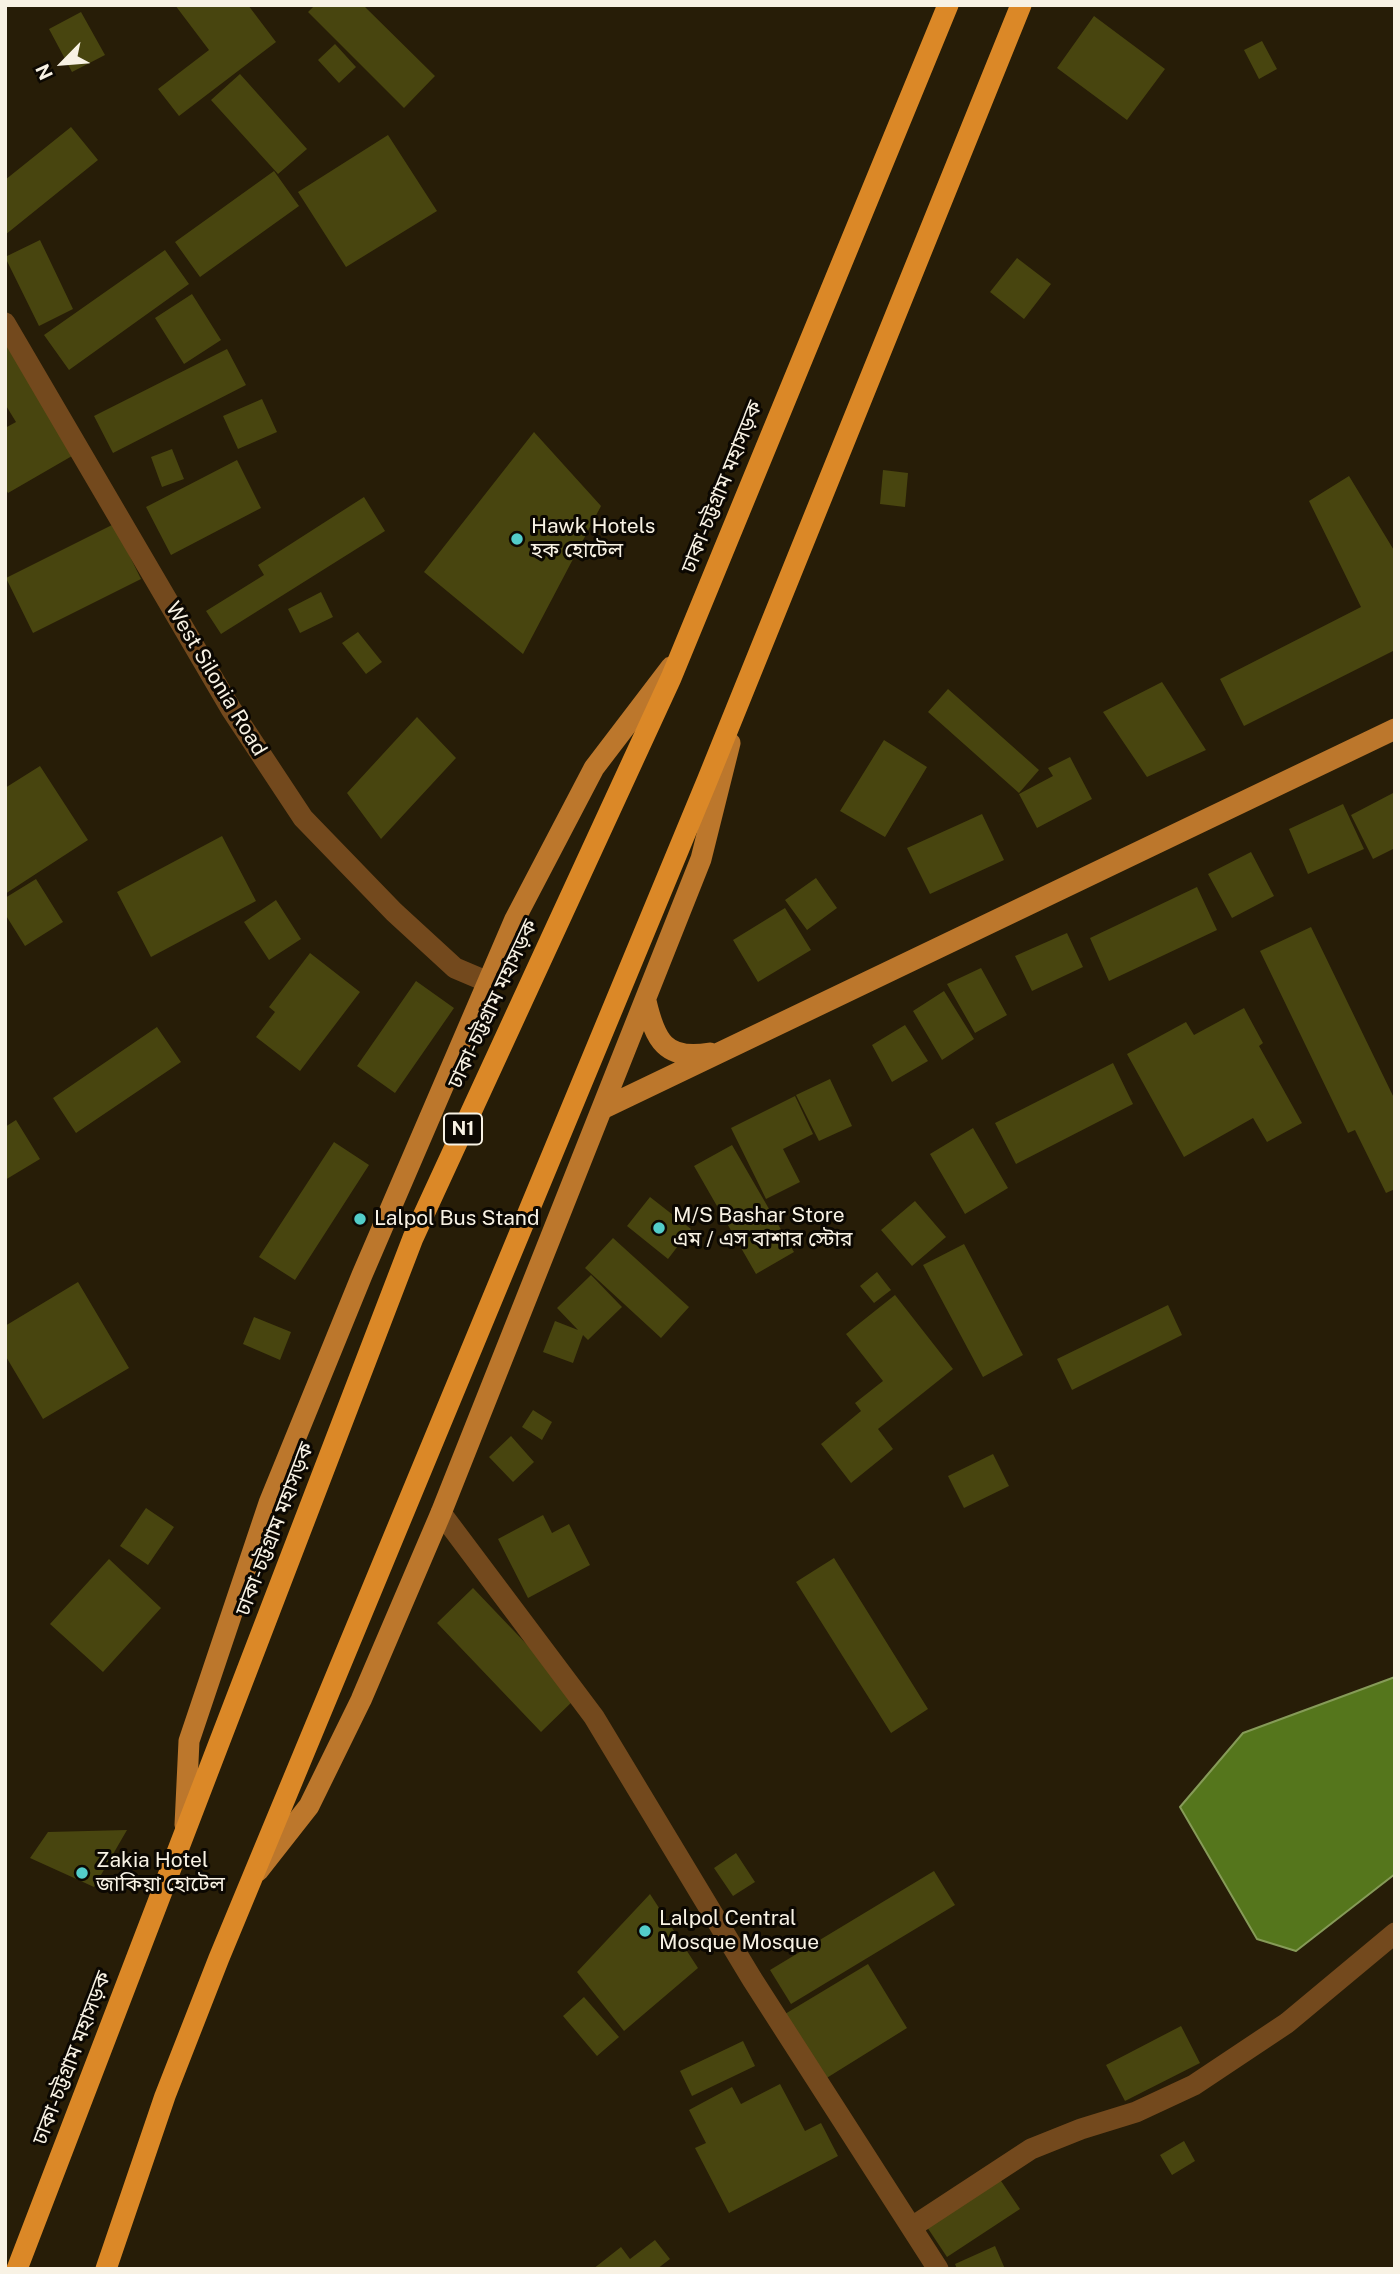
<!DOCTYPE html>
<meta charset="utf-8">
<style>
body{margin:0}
#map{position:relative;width:1400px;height:2274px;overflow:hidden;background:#271d07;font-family:"Public Sans",sans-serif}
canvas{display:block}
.frame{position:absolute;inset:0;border:7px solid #f8f2e4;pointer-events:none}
.north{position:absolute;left:28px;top:28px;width:70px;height:70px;-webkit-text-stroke:5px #0c0802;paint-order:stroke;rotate:245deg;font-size:19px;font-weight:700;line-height:28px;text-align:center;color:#f8f2e4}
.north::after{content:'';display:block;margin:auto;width:24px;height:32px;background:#f8f2e4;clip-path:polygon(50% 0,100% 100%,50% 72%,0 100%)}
</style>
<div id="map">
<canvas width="1400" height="2274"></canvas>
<div class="frame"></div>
<div class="north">N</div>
</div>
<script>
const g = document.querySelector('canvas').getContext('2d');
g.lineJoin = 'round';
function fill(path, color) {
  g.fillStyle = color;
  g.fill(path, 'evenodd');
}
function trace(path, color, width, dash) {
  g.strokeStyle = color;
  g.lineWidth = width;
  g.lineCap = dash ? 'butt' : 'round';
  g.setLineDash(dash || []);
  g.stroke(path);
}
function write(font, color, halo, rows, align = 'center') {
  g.font = font + ' "Public Sans","Noto Sans Bengali",sans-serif';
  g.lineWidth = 6;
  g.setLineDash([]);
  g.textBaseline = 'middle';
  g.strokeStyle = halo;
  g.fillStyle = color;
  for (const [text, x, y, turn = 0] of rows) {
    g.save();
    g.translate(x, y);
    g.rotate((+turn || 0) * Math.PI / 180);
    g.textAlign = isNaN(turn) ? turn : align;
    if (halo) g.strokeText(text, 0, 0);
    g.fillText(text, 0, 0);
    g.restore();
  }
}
const water = new Path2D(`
 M1395 1677V1874L1296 1951 1257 1939 1180 1807 1243 1733Z`);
const building = new Path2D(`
 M175 5H248L276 42 179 116 158 89 209 50Z
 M315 5H363L435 76 404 108 308 12Z
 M81 12 105 55 72 72 49 29Z
 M1094 16 1165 69 1127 120 1057 68Z
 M1262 41 1277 69 1259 79 1244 50Z
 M335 44 356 67 339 83 318 60Z
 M240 74 307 149 278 174 211 100Z
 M71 127 98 160 5 235V180Z
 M388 135 437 211 346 267 298 192Z
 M274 171 299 206 200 277 175 242Z
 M40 240 73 309 39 326 5 257Z
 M165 250 189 284 69 370 44 335Z
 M1017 258 1051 284 1024 319 990 292Z
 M192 294 221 340 184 364 155 318Z
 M5 340 72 456 8 493 5 488V428L16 422 5 404Z
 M227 349 246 385 113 453 94 416Z
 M262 399 277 432 238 449 223 416Z
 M534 432 601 506 523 654 424 572Z
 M172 449 184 479 162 487 151 457Z
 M237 460 261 508 171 555 146 507Z
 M883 470 908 473 905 507 880 504Z
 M1349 476 1395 552V650L1244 726 1220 679 1361 607 1309 501Z
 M364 497 385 531 221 634 206 611 264 575 258 565Z
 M114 524 141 579 33 633 6 578Z
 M321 592 333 617 300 633 288 609Z
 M358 632 382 662 366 674 342 643Z
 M1162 682 1206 750 1147 777 1103 712Z
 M948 689 1039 770 1019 793 928 712Z
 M417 717 456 758 381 839 347 793Z
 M884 740 927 767 885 837 840 811Z
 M1070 757 1092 799 1037 828 1019 794 1053 776 1048 768Z
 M40 766 88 840 5 894V788Z
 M1395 792V848L1373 859 1351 815Z
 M1343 804 1364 849 1308 874 1289 829Z
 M982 814 1004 860 930 894 907 848Z
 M222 836 256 901 151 957 117 892Z
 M1251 852 1274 896 1232 918 1208 874Z
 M816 878 837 908 807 930 785 900Z
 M36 879 63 922 25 946 5 914V898Z
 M1197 887 1217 930 1109 981 1090 938Z
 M276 900 301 939 269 960 244 922Z
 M785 908 811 950 758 982 733 940Z
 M1311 927 1395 1100V1189L1386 1193 1355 1130 1348 1133 1260 951Z
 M1067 933 1083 967 1032 991 1015 956Z
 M310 953 360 992 300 1071 256 1037 275 1012 269 1007Z
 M981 968 1007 1015 975 1033 947 984Z
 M416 981 454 1008 395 1093 357 1066Z
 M944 991 974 1039 942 1060 913 1011Z
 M1244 1008 1263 1043 1259 1046 1302 1123 1267 1142 1253 1118 1184 1157 1127 1054 1186 1022 1194 1035Z
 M905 1025 928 1061 892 1082 872 1045Z
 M157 1027 181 1062 76 1133 53 1098Z
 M1113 1063 1133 1104 1016 1164 995 1123Z
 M830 1079 852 1126 819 1141 796 1095Z
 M795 1096 813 1134 783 1149 800 1182 766 1199 731 1128Z
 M16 1120 40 1159 5 1180V1127Z
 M973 1128 1008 1188 965 1214 930 1154Z
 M334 1142 369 1165 295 1280 259 1257Z
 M732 1145 794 1252 756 1274 694 1166Z
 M650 1197 691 1229 668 1259 627 1226Z
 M915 1201 946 1237 912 1266 881 1230Z
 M613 1238 689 1307 661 1338 585 1268Z
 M964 1244 1023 1355 983 1377 923 1265Z
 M877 1272 891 1290 874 1303 860 1286Z
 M591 1275 622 1307 588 1340 583 1335 573 1363 543 1352 555 1321 578 1330 557 1308Z
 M78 1282 129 1368 43 1419 5 1355V1326Z
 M895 1295 953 1369 878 1429 893 1449 851 1483 821 1444 861 1411 855 1403 883 1381 846 1334Z
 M1168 1305 1182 1335 1072 1390 1057 1359Z
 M254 1317 291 1332 280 1360 243 1344Z
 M533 1410 552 1422 542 1440 522 1427Z
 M511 1436 534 1462 513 1482 489 1457Z
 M993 1454 1009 1486 964 1508 948 1476Z
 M146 1508 174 1527 148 1565 120 1546Z
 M543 1515 552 1533 569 1524 590 1565 528 1598 498 1539Z
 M834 1558 928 1709 891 1733 796 1582Z
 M109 1559 161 1608 103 1672 50 1624Z
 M473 1588 577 1697 541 1732 437 1623Z
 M127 1830 94 1887 30 1858 48 1832Z
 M736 1853 755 1882 733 1896 714 1868Z
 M934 1871 955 1905 791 2004 770 1970Z
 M650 1894 698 1968 624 2031 577 1972Z
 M868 1964 907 2028 825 2079 785 2014Z
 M584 1997 619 2037 597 2056 563 2016Z
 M1181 2026 1200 2063 1125 2101 1106 2065Z
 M743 2041 755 2066 692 2096 680 2071Z
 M780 2084 805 2131 821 2123 838 2156 729 2213 695 2148 706 2143 689 2110 732 2087 741 2104Z
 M1184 2141 1195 2161 1172 2175 1160 2155Z
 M999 2178 1020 2209 947 2257 927 2227Z
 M655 2240 670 2259 657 2269H593L621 2247 630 2259Z
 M995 2246 1005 2269H957L955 2264Z`);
const minor = new Path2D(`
 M5 323 231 709 303 818 394 912 455 968 488 982
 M441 1513 594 1717 752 1979 938 2269
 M912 2227 1031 2149 1081 2129 1136 2112 1194 2085 1287 2023 1395 1933`);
const major = new Path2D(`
 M646 1001C655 1040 665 1061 710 1053
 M602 1109 1395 729
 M185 1825 189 1741 269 1503 362 1275 515 919 594 768 671 667
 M258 1871 309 1806 361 1700 441 1513 701 859 730 743`);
const highway = new Path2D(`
 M17 2269 413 1238 671 678 948 5
 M106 2269 165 2096 219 1958 707 781 1021 5`);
const markers = [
 [517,539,7,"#53cdc9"],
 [360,1219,7,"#53cdc9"],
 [659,1228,7,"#53cdc9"],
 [82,1873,7,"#53cdc9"],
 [645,1931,7,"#53cdc9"]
];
const shields = [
 [463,1129,38]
];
const shieldNames = [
 ["N1",463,1129]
];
const streetNames = [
 ["ঢাকা-চট্টগ্রাম মহাসড়ক",722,487,-68],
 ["West Silonia Road",216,679,59],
 ["ঢাকা-চট্টগ্রাম মহাসড়ক",493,1004,-65],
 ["ঢাকা-চট্টগ্রাম মহাসড়ক",275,1529,-69],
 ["ঢাকা-চট্টগ্রাম মহাসড়ক",72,2058,-69]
];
const poiNames = [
 ["Hawk Hotels",531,527],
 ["হক হোটেল",531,551],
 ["M/S Bashar Store",673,1216],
 ["এম / এস বাশার স্টোর",673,1240],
 ["Lalpol Bus Stand",374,1219],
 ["Zakia Hotel",96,1861],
 ["জাকিয়া হোটেল",96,1885],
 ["Lalpol Central",659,1919],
 ["Mosque Mosque",659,1943]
];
fill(water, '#55761c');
trace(water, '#869b58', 2);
fill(building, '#48450f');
trace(minor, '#73491d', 21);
trace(major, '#bc772c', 21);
trace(highway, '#db8827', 21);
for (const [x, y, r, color] of markers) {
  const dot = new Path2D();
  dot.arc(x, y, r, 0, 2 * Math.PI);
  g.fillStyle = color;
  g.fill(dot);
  trace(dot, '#0c0802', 2.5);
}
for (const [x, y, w] of shields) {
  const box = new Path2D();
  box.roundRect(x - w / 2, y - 15.5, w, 31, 5);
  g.fillStyle = '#0c0802';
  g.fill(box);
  trace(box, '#f8f2e4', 2);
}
write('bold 19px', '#f8f2e4', null, shieldNames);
write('21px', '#f8f2e4', '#0c0802', streetNames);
write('21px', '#f8f2e4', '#0c0802', poiNames, 'left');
</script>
